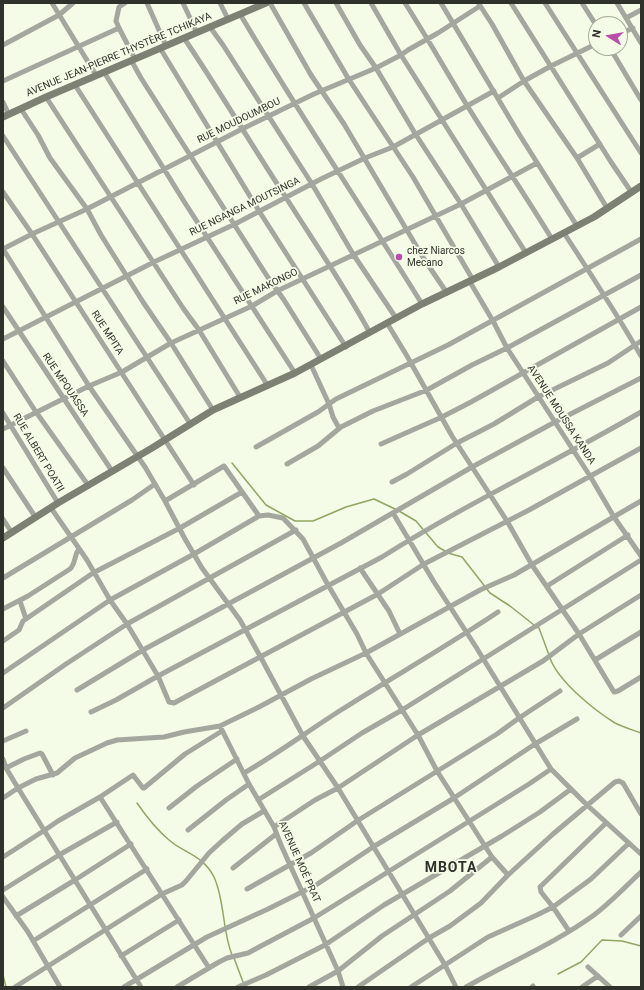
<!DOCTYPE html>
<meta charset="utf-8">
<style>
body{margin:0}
#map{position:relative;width:644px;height:990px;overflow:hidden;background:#f4fbe6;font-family:Roboto,sans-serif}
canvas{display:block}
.frame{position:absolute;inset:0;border:4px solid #2f322a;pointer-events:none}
.north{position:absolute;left:588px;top:16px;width:40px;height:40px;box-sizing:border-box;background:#f4fbe6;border:1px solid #a5ab9b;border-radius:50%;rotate:281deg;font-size:11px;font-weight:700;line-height:16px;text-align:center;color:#2f322a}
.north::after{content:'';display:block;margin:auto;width:14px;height:18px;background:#ba4caa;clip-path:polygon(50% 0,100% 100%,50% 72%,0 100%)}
</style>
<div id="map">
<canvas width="644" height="990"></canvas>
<div class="frame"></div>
<div class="north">N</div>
</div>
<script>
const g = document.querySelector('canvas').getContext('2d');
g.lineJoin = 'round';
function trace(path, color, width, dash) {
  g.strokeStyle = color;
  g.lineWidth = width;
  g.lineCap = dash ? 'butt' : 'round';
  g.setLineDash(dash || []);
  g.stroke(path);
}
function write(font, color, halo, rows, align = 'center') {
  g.font = font + ' Roboto,sans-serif';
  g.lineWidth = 3.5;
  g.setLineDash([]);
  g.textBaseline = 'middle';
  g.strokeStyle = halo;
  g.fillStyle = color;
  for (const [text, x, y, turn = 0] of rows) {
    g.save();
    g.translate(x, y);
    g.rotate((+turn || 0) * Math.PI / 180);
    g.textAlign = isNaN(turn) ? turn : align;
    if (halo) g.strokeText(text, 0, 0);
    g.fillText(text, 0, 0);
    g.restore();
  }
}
const stream = new Path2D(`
 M232 463 266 505 295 521H313L346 507 374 499 395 509
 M399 511 416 521 438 547 445 551
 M448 553 462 557 490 593 510 606 534 625
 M537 627 539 628 549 655
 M550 658C558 681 594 710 615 723 623 727 633 730 641 733
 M137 803C146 816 157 830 169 840 184 853 204 856 214 877 225 901 222 930 232 955
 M234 958 243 982
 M558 974 581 962 602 940 622 941 641 946
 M3 975 6 987`);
const street = new Path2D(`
 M52 3 96 75
 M125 3 119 7 116 21 119 28 135 59
 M147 3 166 46
 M183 3 197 33
 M220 3 228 19
 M270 3 311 75 344 124 424 259 447 293
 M304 3 348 78 413 177 473 280
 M336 3 360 45 376 68 416 135 461 204 499 267
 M371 3 401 55 526 253
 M405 3C427 37 447 73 468 107 496 152 525 195 552 239
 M441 3 519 134 577 226
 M511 3 611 162 632 193
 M545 3 641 153
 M582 3 596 25
 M617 3 641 43
 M479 4 492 24 524 81 557 129 577 158 607 208
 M240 14C298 112 362 207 422 304
 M626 18 641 10
 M210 27 223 45 312 184 353 254 396 318
 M620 34 633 28
 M184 38C219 90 251 144 285 196 314 242 344 285 370 333
 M3 45 59 15 73 3
 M160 48 259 211 346 347
 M610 48 641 100
 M131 60 141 78 267 276 284 300 321 359
 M104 72 185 203 295 373
 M3 81 119 28
 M75 85 268 386
 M46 97 183 308 199 330 240 397
 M498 98 524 81 551 66 596 44
 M3 102 9 115
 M21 109 38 135 50 158 87 209 101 235 143 302 171 343 213 410
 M3 136 191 425
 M577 158 600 144
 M3 192 32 234 194 485
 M564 233C590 273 617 314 641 356
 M3 249 89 386 145 467 165 501 185 539 202 568 240 620 260 656 303 736 338 788 445 965 456 987
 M3 249 32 234 87 209 242 129 314 94 376 68 401 55 408 50 438 33 480 6
 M470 282 493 321 507 348 590 476 614 517 641 556
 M3 307 112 471
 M387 323 407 356 452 436 507 521 532 565 579 634 614 692 618 691 641 677
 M3 339 154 262 235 224 321 179 365 158 393 147 494 91
 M3 361 36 412 88 485
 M311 365 329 404 333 417 339 428
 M3 413 58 503
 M3 429 89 386 122 372 171 343 252 306 277 291 461 204 537 163
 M381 444 442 417 471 402 641 307
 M256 447 318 412 336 399 448 345 641 239
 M287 464 318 446 341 427 373 411 427 390 472 365 507 348 641 275
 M3 468 36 518
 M392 482 407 474 457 443 494 424 538 397 608 363 641 341
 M165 501 224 466 259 516
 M51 508 87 560 110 600 127 624 158 676 169 702 174 703 378 594 424 564 529 510 641 448
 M393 513 434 582 476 647 551 769 587 805 641 854
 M3 519 12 533
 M360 568 389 611 400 634
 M3 578 132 500 155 484
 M547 586 628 535
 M20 601 26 619
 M3 609 28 596 70 569C76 563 74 555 79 549
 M3 641 19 630 23 621 93 573 180 528 242 492
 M595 660 641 632
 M3 673 110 600 194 554 259 516 268 515 283 518 303 539 328 585 357 634 366 653 418 735 437 771 492 857 508 875
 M77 690 143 650 341 543 472 467 555 422 641 378
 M3 708 66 664 127 624 296 530
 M91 712 116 700 158 676 382 557C466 504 555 462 641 412
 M220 726 249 784 274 827 281 845 338 971 343 987
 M3 741 26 731
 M3 759 6 768 18 788 141 987
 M6 768 24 759 40 753 42 754 53 775
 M244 773C277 754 308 731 341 710 393 677 447 646 498 612
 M100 797 209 968
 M3 798 18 788 36 779 57 773 75 758 107 743 117 740 164 737 184 732 220 726 259 707 311 679 366 653 480 590 514 575 641 501
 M258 800 320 761 362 733 402 710 641 560
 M169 808 197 786 237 759
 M274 827 315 800 338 788 418 735 543 661 579 634 641 595
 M188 830 226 800 249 784
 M3 857 45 830 58 821 100 797 133 775 143 788H144L185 754 222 731
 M233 868 276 834
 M247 889 311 853 357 821 497 734 519 718 560 691
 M3 890 59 855 117 822
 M3 897 28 932 60 987
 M16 916 75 880 131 844
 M569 931 553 907 541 892 540 887 606 823
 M621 935 641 916
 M33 941 147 869
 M121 956 179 920
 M588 967 610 987
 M15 987 162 894 182 885 186 881 209 853 222 841 242 824 264 811
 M124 987 207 937 268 909 316 885 373 847 454 798 535 744 577 719
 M177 987 219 962 227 958 248 953 261 946 314 918 529 784 551 769
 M238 987 266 975 325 945 384 905 502 836 540 812 571 789
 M309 987 338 971 382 936 450 891 492 857
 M358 987 429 938 450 926 481 903 508 875 553 834 615 782 619 781 623 783 641 814
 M411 987 488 937 537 915 553 907 591 879 629 843
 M466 987C508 963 554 944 594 915 611 902 626 886 641 872
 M532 987 533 986
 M582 987 598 976`);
const secondary = new Path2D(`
 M3 117 46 97 266 3
 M3 538 58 503 152 448 213 410 295 373 422 304 499 267 594 217 641 186`);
const markers = [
 [399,257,4,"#ba4caa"]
];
const streetNames = [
 ["AVENUE JEAN-PIERRE THYSTÈRE TCHIKAYA",119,55,-23],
 ["RUE MOUDOUMBOU",239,121,-26],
 ["RUE NGANGA MOUTSINGA",245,207,-26],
 ["RUE MAKONGO",266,287,-26],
 ["RUE MPITA",107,333,57],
 ["RUE MPOUASSA",65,385,56],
 ["AVENUE MOUSSA KANDA",561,415,57],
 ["RUE ALBERT POATII",38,453,59],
 ["AVENUE MOÉ PRAT",299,862,66]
];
const poiNames = [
 ["chez Niarcos",407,251],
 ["Mecano",407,263]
];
const districtNames = [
 ["MBOTA",451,868]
];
trace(stream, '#91a664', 1.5);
trace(street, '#a4a79e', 5);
trace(secondary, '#7c8174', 7);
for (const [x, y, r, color] of markers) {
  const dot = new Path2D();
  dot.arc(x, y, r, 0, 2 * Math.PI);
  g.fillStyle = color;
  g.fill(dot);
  trace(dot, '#f4fbe6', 1.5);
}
write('10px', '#2f322a', '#f4fbe6', streetNames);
write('10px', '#2f322a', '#f4fbe6', poiNames, 'left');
g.letterSpacing = '1px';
write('bold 14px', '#2f322a', '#f4fbe6', districtNames);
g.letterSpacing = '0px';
</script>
